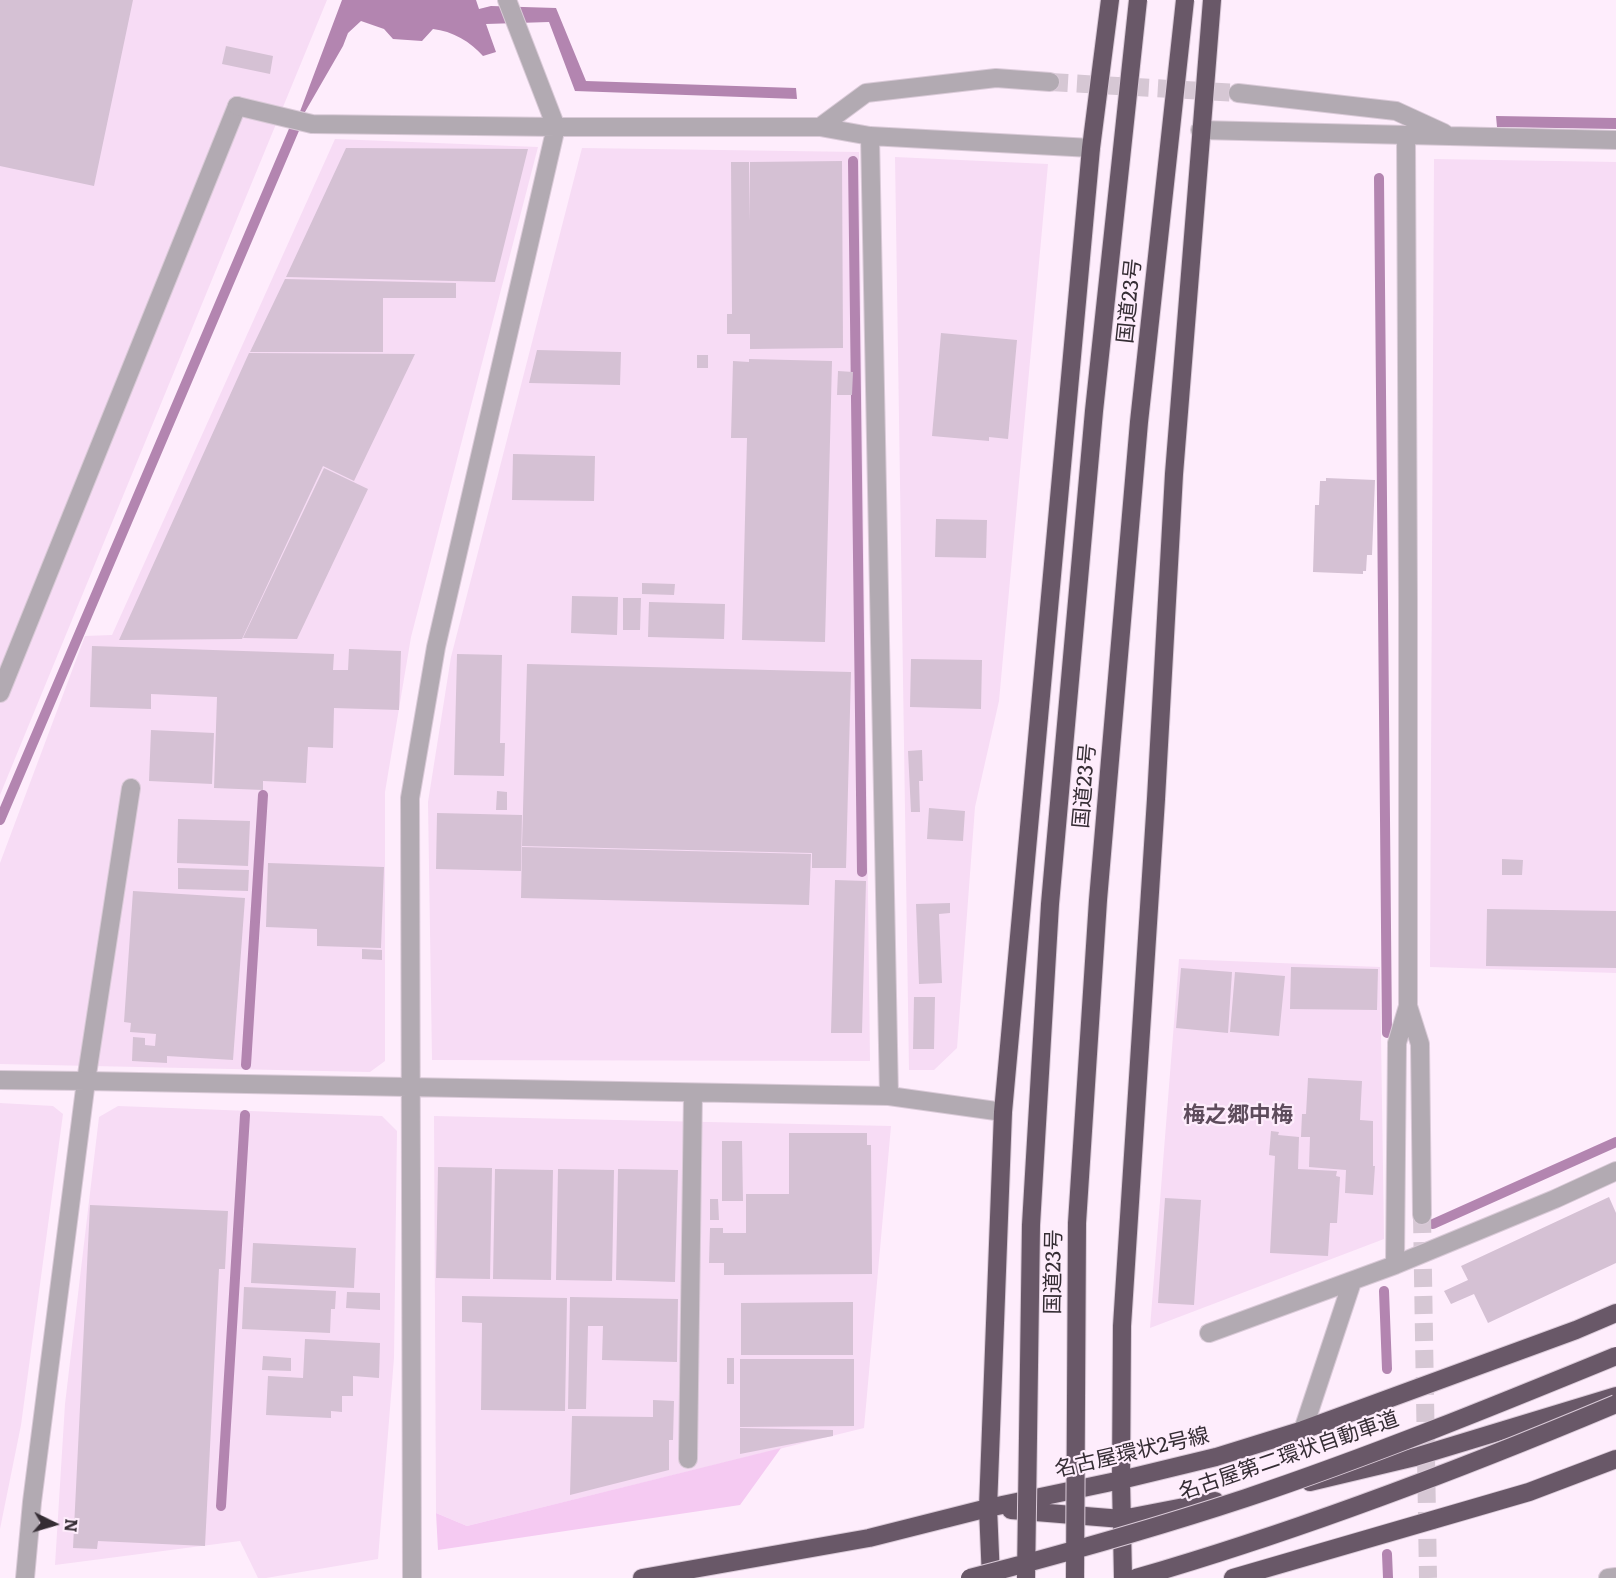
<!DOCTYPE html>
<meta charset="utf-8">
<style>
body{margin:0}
#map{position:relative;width:1616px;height:1578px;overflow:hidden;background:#feedfc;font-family:Literata,serif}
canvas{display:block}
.north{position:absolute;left:24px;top:1494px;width:60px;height:60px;-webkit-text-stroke:4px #feedfc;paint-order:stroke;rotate:95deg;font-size:16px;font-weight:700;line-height:24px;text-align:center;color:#352d34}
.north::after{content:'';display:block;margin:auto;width:21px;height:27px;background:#352d34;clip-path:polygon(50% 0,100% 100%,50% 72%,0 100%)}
</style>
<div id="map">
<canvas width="1616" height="1578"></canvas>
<div class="north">N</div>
</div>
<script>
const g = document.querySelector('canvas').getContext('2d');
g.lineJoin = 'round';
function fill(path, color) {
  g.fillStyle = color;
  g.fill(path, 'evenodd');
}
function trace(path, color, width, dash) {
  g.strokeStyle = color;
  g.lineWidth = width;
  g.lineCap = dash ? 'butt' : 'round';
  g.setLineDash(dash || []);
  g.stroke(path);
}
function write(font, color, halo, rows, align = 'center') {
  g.font = font + ' Literata,"Noto Sans JP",serif';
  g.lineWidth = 4.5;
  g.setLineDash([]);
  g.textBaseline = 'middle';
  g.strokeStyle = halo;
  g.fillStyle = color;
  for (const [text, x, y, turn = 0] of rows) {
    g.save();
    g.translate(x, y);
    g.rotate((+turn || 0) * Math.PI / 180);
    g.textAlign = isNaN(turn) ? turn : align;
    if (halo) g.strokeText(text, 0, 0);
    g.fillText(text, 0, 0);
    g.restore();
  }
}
const built = new Path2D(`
 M0 0H327L0 795Z
 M335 139 538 147 411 637 385 792V1061L370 1072 0 1064V863L85 636 112 635Z
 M582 148 859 152 870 1061 432 1060 428 802 451 657Z
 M895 157 1048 164 999 701 975 807 957 1048 934 1070H909Z
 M1434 159 1616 162V973L1430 967Z
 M1179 959 1380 967 1384 1239 1150 1328Z
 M0 1103 53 1106 63 1114 21 1425 0 1529Z
 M118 1106 382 1116 397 1131 394 1358 378 1559 266 1578H258L240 1541 55 1565 65 1404 99 1117Z
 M434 1116 891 1126 864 1428 467 1526 436 1513Z`);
const green = new Path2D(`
 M781 1448 740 1505 438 1550 436 1513 467 1526Z`);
const water = new Path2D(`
 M342 0H476L479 9 491 6 556 8 586 81 796 88 797 99 575 91 549 22 486 24 496 52 483 56C471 42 452 31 433 29L422 41 393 39 384 29 361 21 348 33 343 46 290 138Z
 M1496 116 1616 118V129L1497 127Z`);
const stream = new Path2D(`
 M853 161 862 872
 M1379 178 1387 1033
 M0 820 296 125
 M246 1065 263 795
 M1433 1224 1616 1142
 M1384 1291 1387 1369
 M221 1506 245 1115
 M1387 1554 1388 1578`);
const building = new Path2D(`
 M0 0H133L94 186 0 166Z
 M226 46 273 56 270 74 222 64Z
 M346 148 528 149 495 282 286 277Z
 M842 161 843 348 750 349V334H727V314H732L731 162H749L750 222V162Z
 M285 279 456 283V298H383V352H250Z
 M941 333 1017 340 1008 439 989 437V441L932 436Z
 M537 350 621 352 620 385 529 383Z
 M249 353 415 354 354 481 323 466 242 639 119 640Z
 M697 355H708V368H697Z
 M749 359 832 361 825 642 742 640 747 438H731L733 361 749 362Z
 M838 371 853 372 852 395H837Z
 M513 454 595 456 594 501 512 500Z
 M324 468 368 489 297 639 243 638Z
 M1326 478 1375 480 1372 555H1367L1366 571H1363V574L1313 572 1315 505H1319L1320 481H1326Z
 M936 519 987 520 986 558 935 557Z
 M642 583 675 584 674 595 642 594Z
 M572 596 618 597 617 635 571 633Z
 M623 598H641L640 630H623Z
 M649 602 725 604 724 639 648 637Z
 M92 646 334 654 333 670H348L349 649 401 651 399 710 334 708 333 748 308 747 306 783 263 781V790L214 788 217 697 151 694V709L90 707Z
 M457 654 502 655 500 743H505L504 776 454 775Z
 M911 659 982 660 981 709 910 707Z
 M527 664 851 672 846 868H812V853L522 846Z
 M151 730 214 733 212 784 149 781Z
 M922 750 923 781H919L920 812H911L908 751Z
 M497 791 507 792V810H496Z
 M929 808 965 811 963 841 927 839Z
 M437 813 522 815 521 871 436 869Z
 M178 819 250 821 248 866 177 863Z
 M522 847 811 854 809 905 521 898Z
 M1502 859 1523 860 1522 875H1502Z
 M268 863 384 867 381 948 317 946V929L266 927Z
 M178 868 249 870 248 891 178 889Z
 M835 880 866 881 862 1033H831Z
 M133 891 245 898 233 1060 167 1056V1063L132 1061 133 1037 145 1038V1045L155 1046 156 1034 130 1032 131 1023 124 1022Z
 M950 903V913L939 914 942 983 919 984 916 904Z
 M1487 909 1616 911V968L1486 966Z
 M362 949 382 950V960L362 959Z
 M1291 967 1378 969 1377 1010 1290 1009Z
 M1181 968 1232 972 1228 1033 1176 1028Z
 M1235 972 1285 976 1279 1036 1230 1032Z
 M914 997H935L934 1049H913Z
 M1308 1078 1362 1081 1360 1120 1373 1121V1166H1375L1373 1195 1345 1193 1346 1170 1309 1167 1310 1137H1301L1302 1114H1306Z
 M1271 1131 1279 1132 1278 1135 1299 1137 1298 1169 1337 1171 1336 1176 1340 1177 1337 1223H1330L1328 1256 1270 1253 1275 1156 1269 1155Z
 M789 1133H867V1145H871L872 1274 724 1275V1263H709L710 1228H723V1233H746V1194H789Z
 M722 1141H742L743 1201H722Z
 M438 1167 492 1168 490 1279 436 1278Z
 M495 1169 553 1170 551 1280 493 1279Z
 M558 1169 614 1170 612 1281 556 1280Z
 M618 1169 678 1170 675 1282 616 1280Z
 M1609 1197 1616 1213V1263L1488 1323 1474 1294 1451 1304 1444 1291 1468 1280 1461 1266Z
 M1165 1198 1201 1200 1194 1305 1158 1303Z
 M710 1199H718L719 1220H710Z
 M90 1205 228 1211 225 1269H219L205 1546 98 1541 97 1549 73 1548Z
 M253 1243 356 1248 354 1288 251 1283Z
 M244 1287 336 1291 335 1309H331L330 1333 242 1329Z
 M347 1292 380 1293V1310L346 1308Z
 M462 1296 567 1298 565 1411 481 1410 482 1323 462 1322Z
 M570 1297 678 1299 677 1362 602 1360 603 1326H588L586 1409H568Z
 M853 1302V1355H741V1303Z
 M305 1339 380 1343 379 1378 353 1376V1396H342V1412L331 1411V1418L266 1415 268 1376 303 1378Z
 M263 1356 291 1358V1371L262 1370Z
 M727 1358H734V1384H727Z
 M740 1359H854V1426L740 1427Z
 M653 1400 674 1401 673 1440H669V1470L570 1495 572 1416 653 1417Z
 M740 1428 833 1430V1436L740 1454Z`);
const streetTunnel = new Path2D(`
 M1050 82 1238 93
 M1422 1215 1428 1578`);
const lane = new Path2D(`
 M0 693 237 106
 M86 1081 131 788`);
const street = new Path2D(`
 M1238 93 1396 111 1444 133
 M237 106 312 124 556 127H820L870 136 1091 148
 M820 127 866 93 996 78 1050 82
 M1200 130 1616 140
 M870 136 889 1096
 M1408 1006 1420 1044 1422 1215
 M0 1080 86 1081
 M1395 1265 1397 1043 1408 1006V600L1406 135
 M1209 1333 1395 1265 1555 1199 1616 1171
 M1303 1430 1352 1282
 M688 1459 693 1093
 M25 1578 32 1502 86 1081 889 1096 1003 1112
 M412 1578 410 798 436 647 556 127 507 0
 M1608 1578 1616 1577`);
const highway = new Path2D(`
 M1310 1482 1415 1457 1616 1396
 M1011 1510 1122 1519 1215 1501
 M642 1578 869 1538 988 1508 1121 1480 1216 1457 1303 1430 1576 1330 1616 1313
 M991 1578 988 1508 1003 1112 1091 148 1110 0
 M1123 1578 1121 1480 1122 1326 1156 799 1174 474 1212 0
 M1233 1578 1529 1492 1616 1459`);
const highwayBridge = new Path2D(`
 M970 1578C1063 1554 1155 1528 1246 1498 1371 1456 1494 1406 1616 1356
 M1026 1578 1031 1225 1050 904 1094 411 1138 0
 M1075 1578 1077 1223 1098 900 1139 422 1185 0
 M1136 1578C1299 1531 1459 1470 1616 1404`);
const streetNames = [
 ["国道23号",1130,301,-84],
 ["国道23号",1085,786,-85],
 ["国道23号",1054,1272,-89],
 ["名古屋環状2号線",1132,1453,-13],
 ["名古屋第二環状自動車道",1289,1456,-19]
];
const neighbourhoodNames = [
 ["梅之郷中梅",1238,1116]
];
fill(built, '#f7dcf5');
fill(green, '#f5caf2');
fill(water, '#b385b0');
trace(stream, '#b385b0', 10);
fill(building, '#d5c1d4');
trace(streetTunnel, '#d6c7d4', 18, [18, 9]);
trace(lane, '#dacad8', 20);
trace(street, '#dacad8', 20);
trace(highway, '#dacad8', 20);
trace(lane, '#b2aab2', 18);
trace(street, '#b2aab2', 18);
trace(highway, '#695868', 18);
trace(highwayBridge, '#dacad8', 20, []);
trace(highwayBridge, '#695868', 18);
write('21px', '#352d34', '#feedfc', streetNames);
write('bold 22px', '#5e4c5c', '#feedfc', neighbourhoodNames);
</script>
